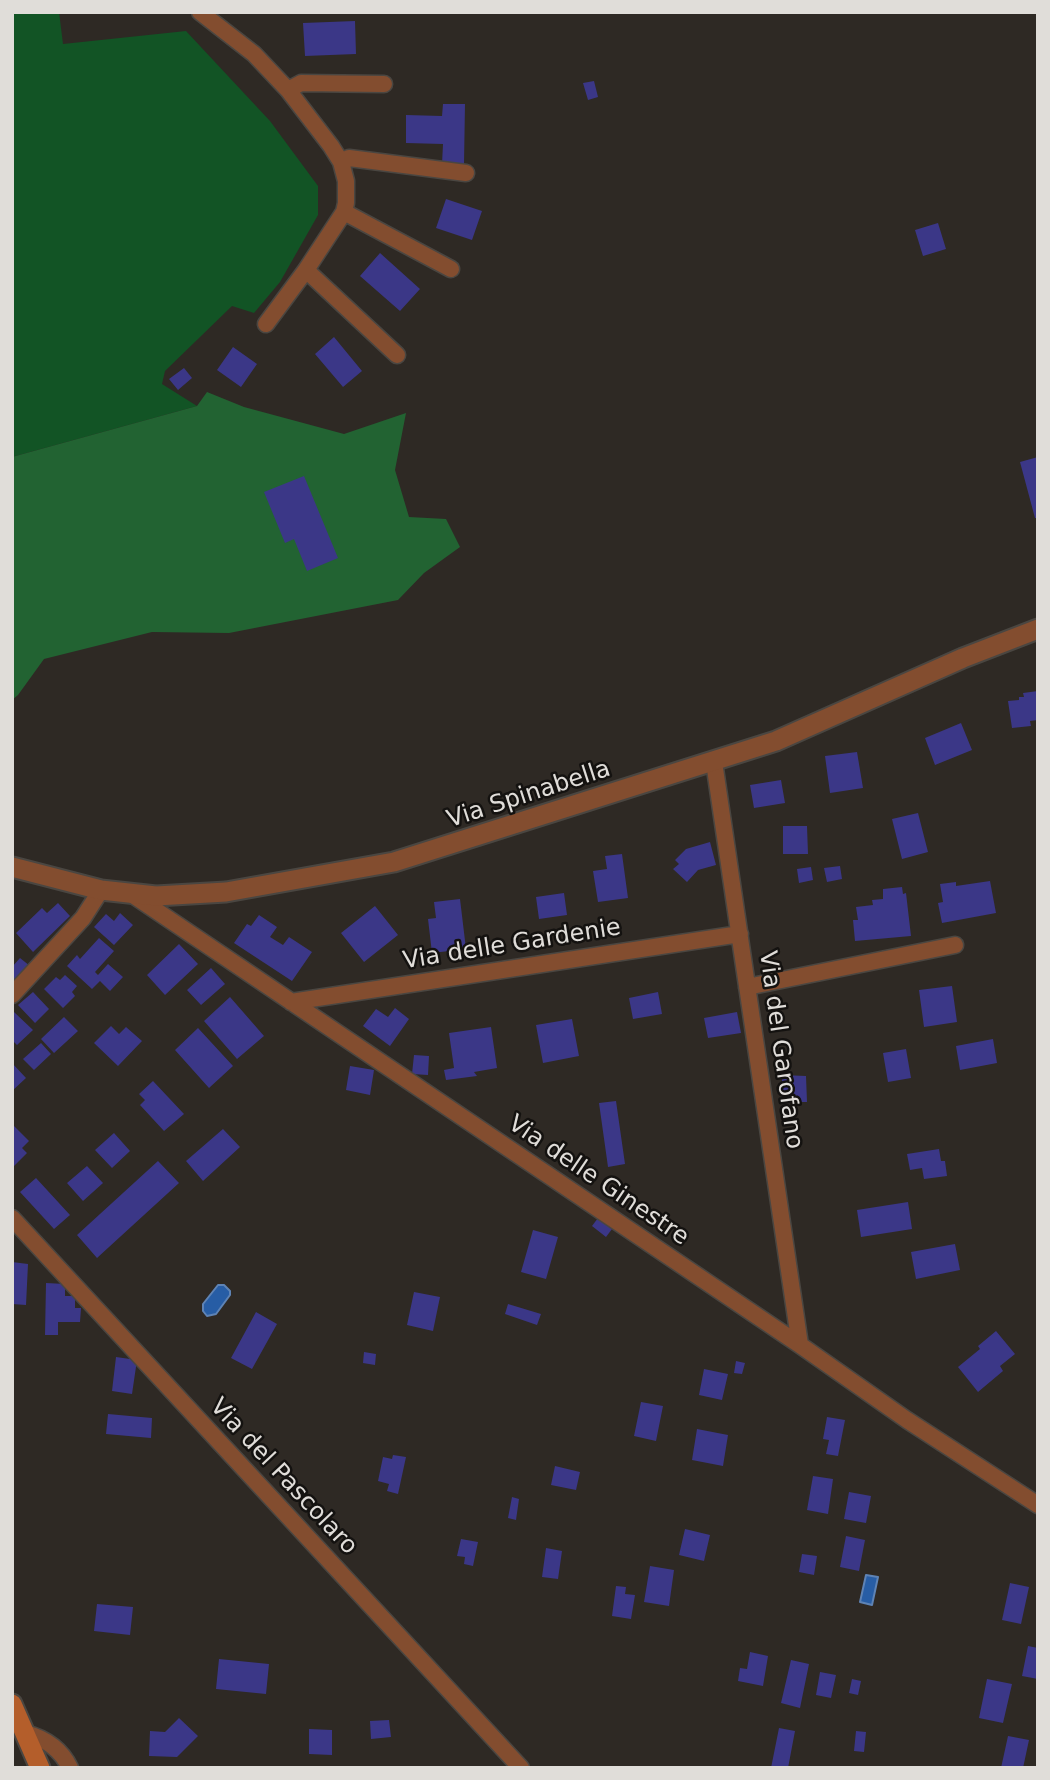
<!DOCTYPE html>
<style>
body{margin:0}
#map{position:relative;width:1050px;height:1780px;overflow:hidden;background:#2e2924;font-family:"DejaVu Sans",sans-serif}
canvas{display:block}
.frame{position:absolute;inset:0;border:14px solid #e0ddd9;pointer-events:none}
</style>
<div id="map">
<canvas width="1050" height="1780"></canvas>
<div class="frame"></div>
</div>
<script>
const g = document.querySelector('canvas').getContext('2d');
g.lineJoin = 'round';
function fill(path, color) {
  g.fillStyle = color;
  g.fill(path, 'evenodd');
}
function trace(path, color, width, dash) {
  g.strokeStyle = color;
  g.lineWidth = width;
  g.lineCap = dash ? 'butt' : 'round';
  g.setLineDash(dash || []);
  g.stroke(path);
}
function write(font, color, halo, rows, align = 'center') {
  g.font = font + ' "DejaVu Sans",sans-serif';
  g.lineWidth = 5;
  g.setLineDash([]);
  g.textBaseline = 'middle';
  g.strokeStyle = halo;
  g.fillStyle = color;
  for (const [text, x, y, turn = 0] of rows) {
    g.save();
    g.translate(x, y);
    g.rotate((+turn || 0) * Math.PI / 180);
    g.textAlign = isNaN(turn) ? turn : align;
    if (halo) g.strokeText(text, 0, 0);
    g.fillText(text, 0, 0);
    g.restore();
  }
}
const green = new Path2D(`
 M12 12H59L63 44 186 31 270 121 318 186V215L280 282 254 313 232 306 165 371 162 384 197 406 12 457Z`);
const forest = new Path2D(`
 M207 392 244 407 344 434 406 413 395 470 409 517 446 519 460 547 424 573 398 600 229 633 152 632 44 659 18 695 12 700V457L197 406Z`);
const water = new Path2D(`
 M218 1285H224L230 1291V1295L216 1314 207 1316 203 1311V1304Z
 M866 1575 878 1577 872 1605 860 1602Z`);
const building = new Path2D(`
 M355 21 356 54 305 56 303 23Z
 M594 81 598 97 588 100 583 83Z
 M443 104H465L464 164H442L443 144 406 143V115L442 116Z
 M446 199 482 211 472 240 436 228Z
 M938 223 946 249 923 256 915 230Z
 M380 253 420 289 400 311 360 276Z
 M334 337 362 371 343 387 315 354Z
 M233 347 257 364 241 387 217 370Z
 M184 368 192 378 178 390 169 379Z
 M1038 457V518H1035L1020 462Z
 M304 476 338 558 307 571 294 539 285 543 264 492Z
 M1038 691V720L1030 721 1031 726 1012 728 1008 701 1019 700V697H1024L1023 693Z
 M961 723 972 750 935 765 925 738Z
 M857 752 863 788 830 793 825 756Z
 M781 780 785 803 754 808 750 785Z
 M918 813 928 852 902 859 892 819Z
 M783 826H807L808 854H783Z
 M710 842 716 865 698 870 687 882 673 869 679 864 675 860 686 849Z
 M622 854 628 898 598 902 593 871 607 869 605 856Z
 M840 866 842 879 827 882 824 868Z
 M811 867 813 880 799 883 797 869Z
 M990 881 996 913 942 923 938 903 943 902 940 884 956 882V886Z
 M902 887 903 894 906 893 911 936 855 941 853 920H858L856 907 873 905 872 900 883 899V889Z
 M564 893 567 915 539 919 536 897Z
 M460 899 466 949 432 953 428 919 436 918 434 902Z
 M58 903 70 916 33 952 16 933 42 908 47 913Z
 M375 906 398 935 364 962 341 933Z
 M120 913 133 925 114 945 94 927 106 914 114 921Z
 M259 915 277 927 270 937 283 945 289 937 312 952 292 981 234 943 247 924 251 926Z
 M99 938 114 951 95 972 98 975 108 964 123 977 110 991 100 981 92 989 67 966 77 955 80 959Z
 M179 944 198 964 165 995 147 975Z
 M20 958 30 966 14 984 12 967Z
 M211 968 225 984 201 1005 187 990Z
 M65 975 77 986 72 992 75 996 63 1008 44 989 56 977 60 980Z
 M952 986 957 1022 924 1027 919 990Z
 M33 992 49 1009 35 1023 18 1005Z
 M658 992 662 1014 633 1019 629 998Z
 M230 997 264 1036 237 1059 204 1021Z
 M395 1008 409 1019 390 1046 363 1026 376 1009 388 1017Z
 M14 1012 33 1030 17 1045 12 1040V1014Z
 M737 1012 741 1033 708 1038 704 1018Z
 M64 1017 78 1031 54 1053 41 1039Z
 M572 1019 579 1056 543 1063 536 1025Z
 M111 1026 119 1034 126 1027 142 1041 118 1066 94 1043Z
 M491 1027 497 1068 474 1072 477 1076 446 1080 444 1070 454 1068 449 1033Z
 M198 1028 233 1066 209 1088 175 1050Z
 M993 1039 997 1063 960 1070 956 1046Z
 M41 1043 51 1054 34 1070 23 1059Z
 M906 1049 911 1078 888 1082 883 1053Z
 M414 1055 429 1056 428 1075 412 1074Z
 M12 1063 26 1078 12 1091Z
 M350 1066 374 1070 370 1095 346 1090Z
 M782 1075 806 1076 807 1102H782Z
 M153 1081 184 1114 164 1131 140 1105 145 1100 139 1094Z
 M616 1101 625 1164 608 1167 599 1103Z
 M12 1124 29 1141 22 1148 27 1153 12 1168Z
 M223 1129 240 1147 203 1181 186 1161Z
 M114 1133 130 1151 112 1168 95 1150Z
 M939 1149 941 1161H945L947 1176 924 1179 922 1168 910 1170 907 1154Z
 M158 1161 179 1183 97 1258 77 1235Z
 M87 1166 103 1183 83 1201 67 1183Z
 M36 1178 70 1215 54 1229 20 1192Z
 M908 1202 912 1229 861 1237 857 1210Z
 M598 1218 612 1229 606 1237 592 1226Z
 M533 1230 558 1237 546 1279 521 1272Z
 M955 1244 960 1270 916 1279 911 1252Z
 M12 1262 28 1264 26 1305 12 1304Z
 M46 1283 65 1284V1296H75V1308H81L80 1322H58V1335H45Z
 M414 1292 440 1297 433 1331 407 1325Z
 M508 1304 541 1314 537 1325 505 1314Z
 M256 1312 277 1324 252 1369 231 1358Z
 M996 1331 1015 1354 1000 1366 1003 1371 978 1392 958 1367 980 1349 978 1346Z
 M364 1352 376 1354 375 1365 363 1363Z
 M116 1357 137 1360 132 1394 112 1391Z
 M736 1361 745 1363 742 1374 734 1373Z
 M704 1369 728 1374 722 1400 699 1395Z
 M641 1402 663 1406 656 1441 634 1436Z
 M108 1414 152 1418 151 1438 106 1434Z
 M827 1417 845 1420 838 1456 826 1454 829 1440 823 1439Z
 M697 1429 728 1435 723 1466 692 1460Z
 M393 1455 406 1457 398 1494 387 1491 389 1484 378 1481 383 1457 392 1459Z
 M555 1466 580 1472 576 1490 551 1485Z
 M813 1476 833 1479 828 1514 807 1510Z
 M849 1492 871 1496 866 1523 844 1519Z
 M512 1497 519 1499 516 1520 508 1518Z
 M685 1529 710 1535 704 1561 679 1555Z
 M846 1536 865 1540 859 1571 840 1567Z
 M461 1539 478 1542 473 1566 464 1564 465 1557 457 1556Z
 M546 1548 562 1551 558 1579 542 1577Z
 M802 1554 817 1556 814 1575 799 1572Z
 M650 1566 674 1570 669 1606 644 1602Z
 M1010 1583 1029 1587 1021 1624 1002 1620Z
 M616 1586 626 1587 625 1594 635 1595 631 1619 612 1616Z
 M97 1604 133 1607 130 1635 94 1631Z
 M1028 1646 1038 1648V1679L1022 1676Z
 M750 1652 768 1656 763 1686 738 1681 740 1668 747 1669Z
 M219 1659 269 1664 266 1694 216 1689Z
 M791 1660 809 1664 800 1708 781 1703Z
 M820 1672 836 1675 831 1698 816 1695Z
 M852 1679 861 1681 858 1695 849 1693Z
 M987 1679 1012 1684 1003 1723 979 1718Z
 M179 1718 198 1736 177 1757 149 1756 150 1731 165 1732Z
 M389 1720 391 1737 371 1739 370 1721Z
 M779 1728 795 1731 788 1768H771Z
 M309 1729 332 1730V1755L309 1754Z
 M856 1731 866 1732 864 1752 854 1751Z
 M1008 1736 1029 1740 1023 1768H1001Z`);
const minor = new Path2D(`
 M200 12 254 54 288 90 331 146 341 162 346 181V203L344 212 306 270 266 324
 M288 90 301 83 384 84
 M341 162 349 158 466 173
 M344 212 451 269
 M306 270 397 355
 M714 762 800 1345
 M133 895 800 1345 907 1420 1038 1505
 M747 987 955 945
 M12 995 83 918 101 890
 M291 1002 740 934
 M12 1218 521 1768
 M25 1733C44 1738 61 1749 70 1768`);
const tertiary = new Path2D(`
 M12 867 101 890 156 896 226 892 394 862 776 741 963 658 1038 629`);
const secondary = new Path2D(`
 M12 1704 40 1768`);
const streetNames = [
 ["Via Spinabella",529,795,-18],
 ["Via delle Gardenie",512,945,-9],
 ["Via del Garofano",780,1050,82],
 ["Via delle Ginestre",598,1181,34],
 ["Via del Pascolaro",283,1477,47]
];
fill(green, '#125425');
fill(forest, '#226332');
fill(water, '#275da5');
trace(water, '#5e83b5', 2);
fill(building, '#3b3787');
trace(minor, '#4a4641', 19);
trace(tertiary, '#4a4641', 23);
trace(secondary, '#4a4641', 23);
trace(minor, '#834d2f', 16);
trace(tertiary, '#834d2f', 19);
trace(secondary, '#b45e2b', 19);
write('24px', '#e0ddd9', '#141210', streetNames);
</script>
